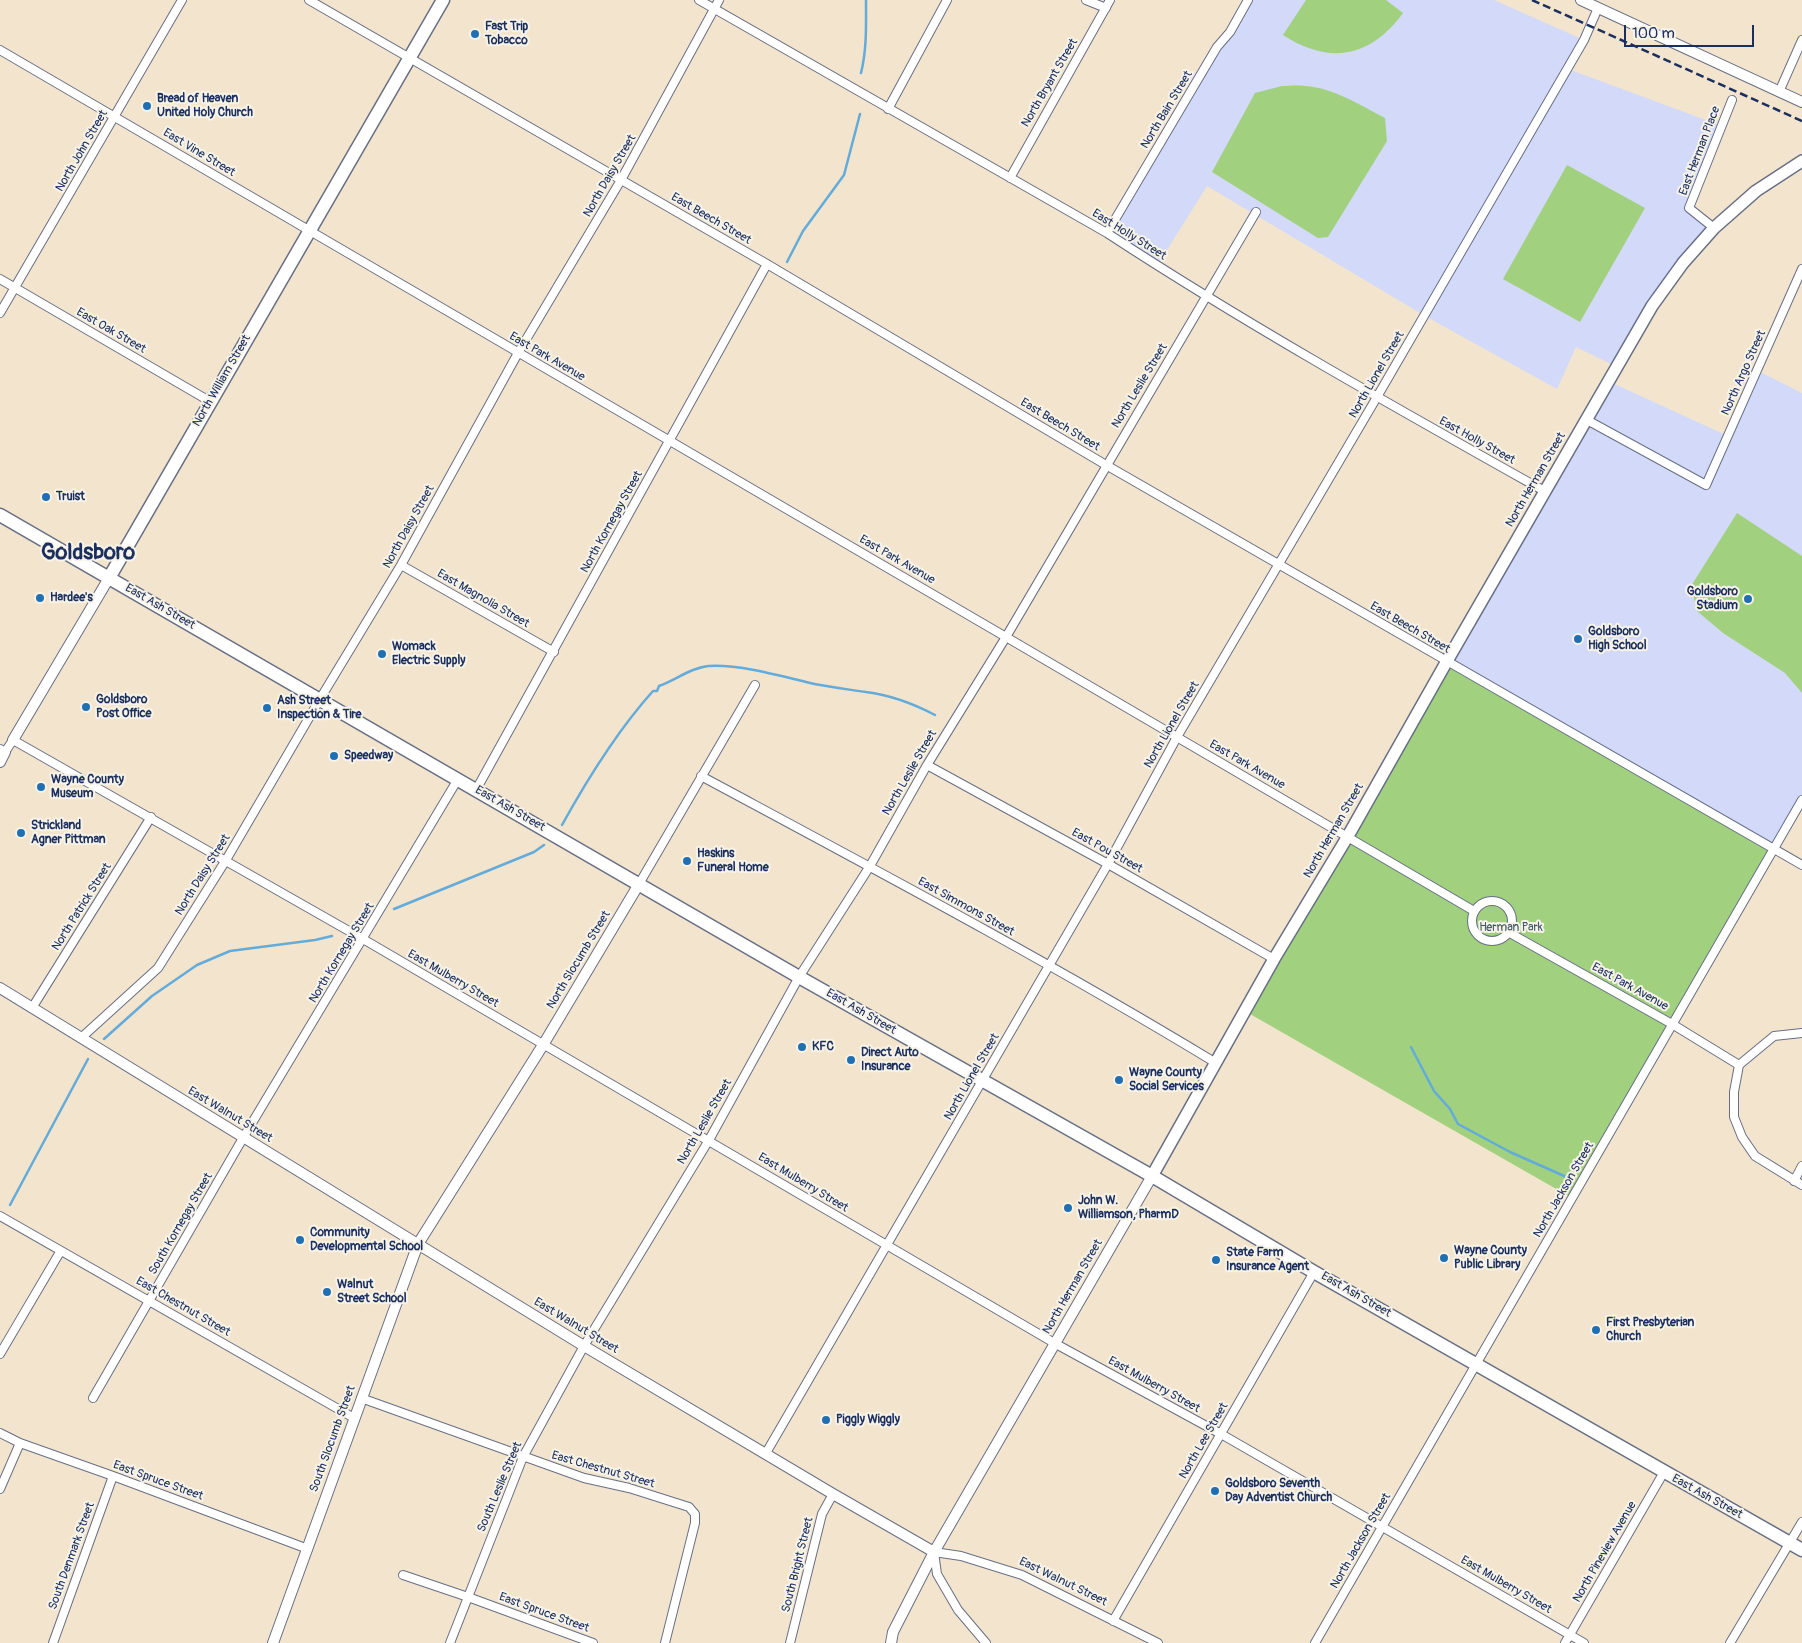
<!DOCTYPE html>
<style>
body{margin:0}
#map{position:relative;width:1802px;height:1643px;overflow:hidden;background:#f3e5cd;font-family:Pangolin,sans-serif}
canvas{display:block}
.scale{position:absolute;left:1624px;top:25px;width:130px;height:22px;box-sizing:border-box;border:2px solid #1b2f5e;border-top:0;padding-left:6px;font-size:15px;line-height:18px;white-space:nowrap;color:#1b2f5e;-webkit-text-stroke:4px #f7f3e8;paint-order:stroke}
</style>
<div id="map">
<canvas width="1802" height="1643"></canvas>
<div class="scale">100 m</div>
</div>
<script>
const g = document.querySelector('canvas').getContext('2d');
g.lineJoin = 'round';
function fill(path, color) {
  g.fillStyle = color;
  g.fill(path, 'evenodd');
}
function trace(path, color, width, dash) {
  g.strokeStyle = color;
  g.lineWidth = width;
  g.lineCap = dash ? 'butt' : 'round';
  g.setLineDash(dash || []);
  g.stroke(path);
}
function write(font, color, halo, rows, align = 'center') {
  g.font = font + ' Pangolin,sans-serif';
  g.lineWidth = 4;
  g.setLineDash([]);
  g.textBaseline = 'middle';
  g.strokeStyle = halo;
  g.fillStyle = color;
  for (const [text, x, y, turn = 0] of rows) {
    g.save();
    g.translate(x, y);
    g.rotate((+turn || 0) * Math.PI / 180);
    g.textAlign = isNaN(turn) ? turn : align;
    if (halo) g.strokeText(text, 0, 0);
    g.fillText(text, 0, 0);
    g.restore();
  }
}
const built = new Path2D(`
 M1247 0H1494L1584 40 1568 69 1722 126 1689 208 1714 228 1683 263 1617 367 1576 347 1557 389 1425 316 1207 186 1157 266 1107 233Z
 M1760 372 1802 393V800L1774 849 1447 661 1608 381 1728 436Z`);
const green = new Path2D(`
 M1306 0H1386L1403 13C1370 58 1329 65 1283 35Z
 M1282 86C1289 86 1298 85 1305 86 1334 88 1360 105 1385 118L1387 141 1328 237 1318 238 1212 172 1255 93Z
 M1567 165 1645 208 1580 322 1503 279Z
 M1737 513 1802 556V693L1785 673 1723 633 1697 611 1691 586Z
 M1447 661 1774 849 1572 1198 1250 1014 1348 836Z`);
const stream = new Path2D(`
 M861 73C867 49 866 24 866 0
 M787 262 803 231 844 175 860 114
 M562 825C588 778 617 731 653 691H657L659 686C676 680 690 668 708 666 737 664 778 675 806 682 826 687 846 689 866 692 890 695 914 704 935 715
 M394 909 534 852 544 845
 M104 1039 152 996 197 965 230 951 315 940 332 936
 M1411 1047 1434 1091 1450 1109 1458 1124 1510 1152 1571 1179
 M10 1205 88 1059`);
const minor = new Path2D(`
 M309 0 767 264 1106 465 1802 865
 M699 0 1107 233C1249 326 1398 409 1546 492
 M1086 0 1106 8
 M0 50 1006 637 1474 911
 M1779 92 1802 40
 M888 109 947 0
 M1010 178 1110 0
 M1714 228 1689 208 1732 100
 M1107 233 1217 47 1230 32 1248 0
 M0 279 211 402
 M0 313 182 0
 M1587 420 1706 485 1802 269
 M401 565 554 652
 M0 749 5 752 13 740 363 939 1056 1344 1221 1434 1584 1643
 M927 765 1108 864 1274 959
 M701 776C874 869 1048 961 1216 1063
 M476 790 767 264
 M639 884 755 685
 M1472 921a20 20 0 1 1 40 0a20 20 0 1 1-40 0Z
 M1508 932 1672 1024 1739 1065
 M32 1008 151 817
 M81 1038 158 968 226 860 320 699 401 565 518 353 621 180 719 0
 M1739 1065 1734 1092V1117L1742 1137 1755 1156 1802 1185
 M1739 1065 1774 1036 1802 1033
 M1794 1181 1802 1166
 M0 1216 354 1418
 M0 1354 60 1252
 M93 1398 243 1138 458 779
 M361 1398 584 1478 629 1488 689 1507 695 1514V1523L665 1643
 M0 1433 20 1443 113 1476 308 1549
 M766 1453 1108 864 1177 737 1377 397 1584 40 1598 8
 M0 1489 20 1443
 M403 1575 468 1597 593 1643
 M1113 1621 1314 1272
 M53 1643 113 1476
 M450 1643 523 1457 584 1346 709 1140 799 977 870 866 927 765 1006 637 1256 212
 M790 1643 822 1514 833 1494
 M986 1643 958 1610 937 1574 934 1552 961 1556 1022 1575 1158 1643
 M1315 1643 1802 800
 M1565 1643 1664 1472
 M1730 1643 1802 1522`);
const tertiary = new Path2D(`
 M1581 0 1802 102
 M13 740 109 578
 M0 762 5 752
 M0 988 584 1346 833 1494 934 1552
 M273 1643 418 1244 543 1045 639 884
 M891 1643 893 1632 934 1552 1152 1176`);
const secondary = new Path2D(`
 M1152 1176 1274 959 1348 836 1447 661 1652 306 1683 263 1714 228 1756 191 1802 161`);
const primary = new Path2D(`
 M0 515 799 977 1152 1176 1314 1272 1802 1550
 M109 578 443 0`);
const rail = new Path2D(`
 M1532 0 1802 121`);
const markers = [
 [475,34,5,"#1f6fb2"],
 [147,106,5,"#1f6fb2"],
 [46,497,5,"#1f6fb2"],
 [40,598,5,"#1f6fb2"],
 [1748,599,5,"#1f6fb2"],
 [1578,639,5,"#1f6fb2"],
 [382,654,5,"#1f6fb2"],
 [86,707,5,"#1f6fb2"],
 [267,708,5,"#1f6fb2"],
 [334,756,5,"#1f6fb2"],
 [41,787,5,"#1f6fb2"],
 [21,833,5,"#1f6fb2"],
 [687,861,5,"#1f6fb2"],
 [802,1047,5,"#1f6fb2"],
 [851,1060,5,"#1f6fb2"],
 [1119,1080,5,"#1f6fb2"],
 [1068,1208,5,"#1f6fb2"],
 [300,1240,5,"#1f6fb2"],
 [1444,1258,5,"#1f6fb2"],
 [1216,1260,5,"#1f6fb2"],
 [327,1292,5,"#1f6fb2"],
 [1596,1330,5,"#1f6fb2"],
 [826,1420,5,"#1f6fb2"],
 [1215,1491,5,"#1f6fb2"]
];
const poiNames = [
 ["Fast Trip",485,27],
 ["Tobacco",485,41],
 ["Bread of Heaven",157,99],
 ["United Holy Church",157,113],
 ["Truist",56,497],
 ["Goldsboro",1738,592,"right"],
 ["Stadium",1738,606,"right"],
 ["Hardee's",50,598],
 ["Goldsboro",1588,632],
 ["High School",1588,646],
 ["Womack",392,647],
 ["Electric Supply",392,661],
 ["Goldsboro",96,700],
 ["Post Office",96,714],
 ["Ash Street",277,701],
 ["Inspection & Tire",277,715],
 ["Speedway",344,756],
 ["Wayne County",51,780],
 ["Museum",51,794],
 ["Strickland",31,826],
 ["Agner Pittman",31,840],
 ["Haskins",697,854],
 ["Funeral Home",697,868],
 ["KFC",812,1047],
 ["Direct Auto",861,1053],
 ["Insurance",861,1067],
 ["Wayne County",1129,1073],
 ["Social Services",1129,1087],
 ["John W.",1078,1201],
 ["Williamson, PharmD",1078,1215],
 ["Community",310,1233],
 ["Developmental School",310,1247],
 ["Wayne County",1454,1251],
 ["Public Library",1454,1265],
 ["State Farm",1226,1253],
 ["Insurance Agent",1226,1267],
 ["Walnut",337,1285],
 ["Street School",337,1299],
 ["First Presbyterian",1606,1323],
 ["Church",1606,1337],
 ["Piggly Wiggly",836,1420],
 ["Goldsboro Seventh",1225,1484],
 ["Day Adventist Church",1225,1498]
];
const streetNames = [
 ["North Bryant Street",1050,83,-60],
 ["North Bain Street",1167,110,-59],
 ["North John Street",82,151,-60],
 ["East Herman Place",1700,151,-69],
 ["East Vine Street",199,153,31],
 ["North Daisy Street",610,176,-60],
 ["East Beech Street",711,219,30],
 ["East Holly Street",1129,235,32],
 ["East Oak Street",111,331,30],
 ["East Park Avenue",547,357,30],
 ["North Argo Street",1744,373,-66],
 ["North Lionel Street",1377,375,-60],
 ["North William Street",222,381,-60],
 ["North Leslie Street",1140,386,-59],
 ["East Beech Street",1060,425,31],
 ["East Holly Street",1477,441,29],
 ["North Herman Street",1536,480,-60],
 ["North Kornegay Street",612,522,-61],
 ["North Daisy Street",409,527,-61],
 ["East Park Avenue",897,560,30],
 ["East Magnolia Street",483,599,30],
 ["East Ash Street",160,607,30],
 ["East Beech Street",1410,628,30],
 ["North Lionel Street",1172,725,-60],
 ["East Park Avenue",1247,765,30],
 ["North Leslie Street",910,773,-60],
 ["East Ash Street",510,809,30],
 ["North Herman Street",1334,831,-60],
 ["East Pou Street",1107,851,29],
 ["North Daisy Street",203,875,-58],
 ["North Patrick Street",82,907,-58],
 ["East Simmons Street",966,907,29],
 ["North Kornegay Street",342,953,-59],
 ["North Slocumb Street",579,960,-59],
 ["East Mulberry Street",453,979,30],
 ["East Park Avenue",1630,987,29],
 ["East Ash Street",861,1012,30],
 ["North Lionel Street",972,1077,-60],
 ["East Walnut Street",230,1115,31],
 ["North Leslie Street",705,1122,-60],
 ["East Mulberry Street",803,1183,31],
 ["North Jackson Street",1564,1190,-60],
 ["South Kornegay Street",181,1224,-60],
 ["North Herman Street",1073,1287,-60],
 ["East Ash Street",1356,1295,30],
 ["East Chestnut Street",183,1307,30],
 ["East Walnut Street",576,1326,31],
 ["East Mulberry Street",1154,1385,29],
 ["South Slocumb Street",333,1439,-70],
 ["North Lee Street",1204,1441,-60],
 ["East Chestnut Street",603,1470,16],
 ["East Spruce Street",158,1481,20],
 ["South Leslie Street",500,1487,-67],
 ["East Ash Street",1707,1497,29],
 ["North Jackson Street",1361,1541,-60],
 ["North Pineview Avenue",1605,1552,-60],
 ["South Denmark Street",72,1556,-70],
 ["South Bright Street",798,1565,-76],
 ["East Walnut Street",1063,1582,26],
 ["East Mulberry Street",1506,1585,30],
 ["East Spruce Street",544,1613,20]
];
const parkNames = [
 ["Herman Park",1511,928]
];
const townNames = [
 ["Goldsboro",88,553]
];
fill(built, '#d2d9f9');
fill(green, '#a1d17f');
trace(stream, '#63abda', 2.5);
trace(minor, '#676f85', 10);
trace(tertiary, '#676f85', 12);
trace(secondary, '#676f85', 14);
trace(primary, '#676f85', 15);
trace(minor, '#fff', 8);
trace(tertiary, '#fff', 10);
trace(secondary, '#fff', 11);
trace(primary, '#fff', 12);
trace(rail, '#1b2f5e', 2.5, [8, 4]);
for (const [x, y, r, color] of markers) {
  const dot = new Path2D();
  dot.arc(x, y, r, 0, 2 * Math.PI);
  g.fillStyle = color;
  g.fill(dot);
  trace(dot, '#f7f3e8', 2);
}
write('bold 12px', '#1b2f5e', '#f7f3e8', poiNames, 'left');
write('12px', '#1b2f5e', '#f7f3e8', streetNames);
write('12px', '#3c5866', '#f7f3e8', parkNames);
write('bold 22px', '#1b2f5e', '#f7f3e8', townNames);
</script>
